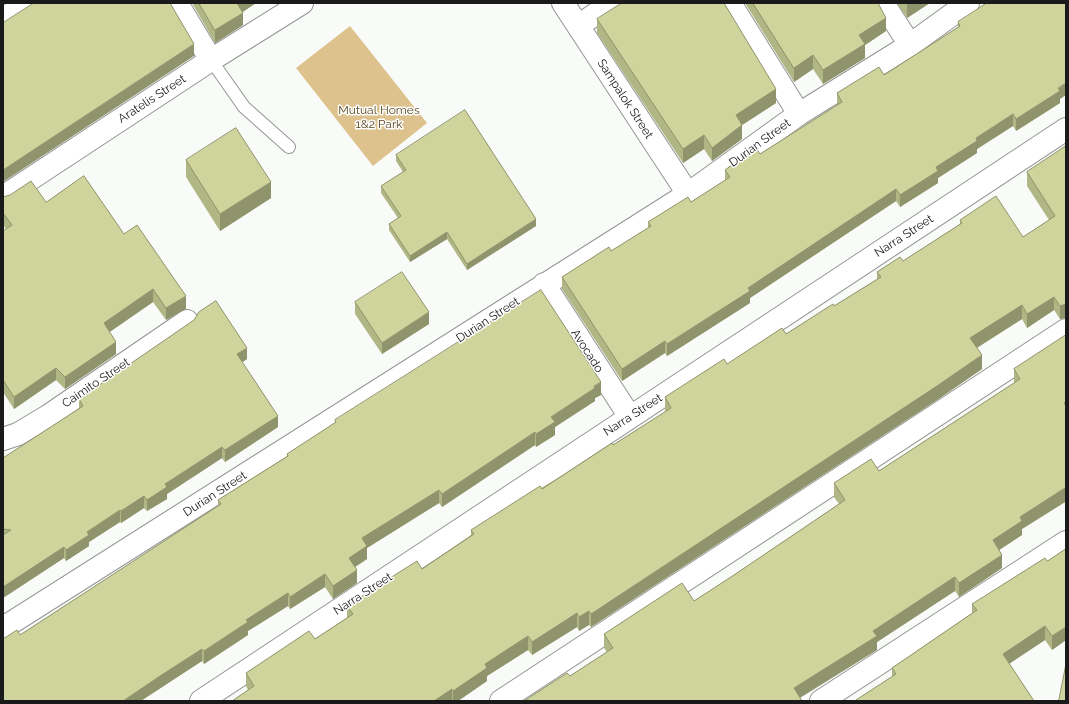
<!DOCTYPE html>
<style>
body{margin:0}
#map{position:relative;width:1069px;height:704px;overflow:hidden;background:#f8fbf8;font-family:Raleway,sans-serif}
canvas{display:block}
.frame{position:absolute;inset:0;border:4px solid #191a19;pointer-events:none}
</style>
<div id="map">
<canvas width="1069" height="704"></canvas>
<div class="frame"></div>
</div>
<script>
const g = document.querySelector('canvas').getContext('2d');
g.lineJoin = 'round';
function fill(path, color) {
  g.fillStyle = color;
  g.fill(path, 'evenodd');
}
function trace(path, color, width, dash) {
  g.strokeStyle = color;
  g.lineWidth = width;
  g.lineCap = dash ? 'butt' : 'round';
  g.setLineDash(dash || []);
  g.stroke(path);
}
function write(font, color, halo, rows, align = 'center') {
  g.font = font + ' Raleway,sans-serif';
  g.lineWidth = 3;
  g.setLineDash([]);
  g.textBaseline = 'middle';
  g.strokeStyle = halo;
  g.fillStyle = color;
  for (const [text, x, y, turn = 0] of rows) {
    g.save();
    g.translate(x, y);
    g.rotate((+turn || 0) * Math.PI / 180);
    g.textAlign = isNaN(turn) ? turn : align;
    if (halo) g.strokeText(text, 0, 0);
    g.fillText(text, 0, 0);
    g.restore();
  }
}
const green = new Path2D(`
 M350 26 427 123 373 166 296 68Z`);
const lane = new Path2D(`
 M211 60 244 107 289 147`);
const street = new Path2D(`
 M177 3 211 60
 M563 3 688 194
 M730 3 799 114
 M883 3 910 45
 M3 19 27 3
 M578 26 612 3
 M3 197 211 60 302 3
 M544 284 630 417
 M3 439 18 434 48 416 187 321
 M3 628 688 194 799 114 910 45 968 3
 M201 701 1066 129
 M501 701 1066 330
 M821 701 1066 542`);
const wall = new Path2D(`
 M192 3H256L242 12 243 25 215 43Z
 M745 3H878L886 31 865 45V58L823 84 813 69 794 82Z
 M897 3H930L907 18Z
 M597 19 776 103 742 125V139L712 161 704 149 683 163 597 33Z
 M958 22 1060 99V103L1016 131 1013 126 977 149V153L938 178V183L900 207 896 201 750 298V303L667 356 665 353 622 381 562 289V277L611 251 648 228V222L691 202 725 180V170L760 154 837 105V93L884 75 958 27Z
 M1066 146V318L1060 319 1054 310 1027 328 1022 319 977 348 982 369 937 400 591 627 589 625 579 631 577 627 532 655 528 650 487 676V681L458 701H232L248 690 246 686V673L315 639 347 618V606L422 569 471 535V530L613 445 665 412V397L786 334 834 306 877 279V272L903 261 960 224V220L1023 237 1049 220 1027 186V172Z
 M396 155 536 226 467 270 447 239 410 262 389 230V224L398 218 381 193V186L403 172 396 161Z
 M186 160 271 198 220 231 186 177Z
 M3 197 46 202 124 234 186 309 166 320 153 302 109 332 116 354 65 389 56 380 14 409 3 392V231L6 229 3 225Z
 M355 302 429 324 382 354 355 314Z
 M1066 335V504L1065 502 1022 529V535L999 550 1002 568 959 597 955 591 953 592 877 642V650L570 676 607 652 604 648V634L694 601 731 577 839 504 834 497V483L879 471 1014 383V369Z
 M247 359 242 362 278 427 225 462 222 458 167 494V499L147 511 144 508 121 523 120 522 89 542V546L66 561 64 558 3 598V458L79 409V399Z
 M601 395 595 398V401L555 427V435L536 447 535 445 442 507 439 503 367 548V559L355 567 357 583 333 599 325 587 290 609 288 606 248 631V635L204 664 202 661 160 688 20 635 218 506V500L287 456V454L335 423V420Z
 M1066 549V640L1052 650 1045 640 1009 663 1034 701H856V700L892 677V668L972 613V604L1047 561Z`);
const shadedWall = new Path2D(`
 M237 3H256L237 16Z
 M908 3H930L907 18V4Z
 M243 13V25L215 43V30Z
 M886 18V31L865 45V58L823 84V70L859 35Z
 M194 44V56L3 182V170Z
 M813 55V69L794 82V68Z
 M1066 83V95L1060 99V103L1016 131V119Z
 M776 89V103L736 129V115Z
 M1013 114V126L977 149V153L938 178V183L900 207V195L936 167 976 138Z
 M742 125V139L712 161V148Z
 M704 135V149L683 163V149Z
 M271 182V198L220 231V214Z
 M896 189V201L750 298V303L667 356V344L748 288Z
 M536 219V226L467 270V264Z
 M447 232V239L410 262V256Z
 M153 289V302L104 336V323Z
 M186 296V309L166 320V308Z
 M1054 297V310L1027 328V314Z
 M1065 304V318L1060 319V306Z
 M1022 305V319L970 352V338Z
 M429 312V324L382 354V343Z
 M665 341V353L622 381V369Z
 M116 342V354L65 389V377Z
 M247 348V359L237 366V354Z
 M982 355V369L937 400 591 627V614Z
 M56 368V380L14 409V397Z
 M601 382V395L595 398V401L555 427V435L536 447V434L551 417Z
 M278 416V427L225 462V450Z
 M535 432V445L442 507V494Z
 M222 447V458L167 494V499L147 511V500L165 484Z
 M1065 488V502L1022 529V535L993 554V540L1020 517Z
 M439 490V503L367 548V559L349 571V558L362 538Z
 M144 496V508L121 523V511Z
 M120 510V522L89 542V546L66 561V550L87 532Z
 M64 547V558L3 598V587Z
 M1002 555V568L959 597V583Z
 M357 570V583L333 599V586Z
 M325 574V587L290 609V597Z
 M955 577V591L877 642V650L795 701 794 688 873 631Z
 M288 593V606L248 631V635L204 664V651L246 620Z
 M589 611V625L579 631V617Z
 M577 613V627L532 655V642Z
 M1045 626V640L1003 668V654Z
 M1066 627V640L1052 650V636Z
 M528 636V650L487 676V681L458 701H453V691L485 664Z
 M202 649V661L141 701H123L160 676Z
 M452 689V701H434Z`);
const building = new Path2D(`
 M34 3H170L194 44 3 170V23Z
 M199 3H237L243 13 215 30Z
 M622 3H724L776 89 736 115 742 125 712 148 704 135 683 149 597 19Z
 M753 3H878L886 18 859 35 865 44 823 70 813 55 794 68Z
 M987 3H1066V83L1058 88 1060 91 1016 119 1013 114 976 138 977 141 936 167 938 171 900 195 896 189 748 288 750 291 667 344 665 341 622 369 562 277 609 247 611 251 651 226 648 222 688 197 691 202 730 177 725 170 756 148 760 154 842 102 837 93 879 67 884 75 960 26 958 22Z
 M465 110 536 219 467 264 447 232 410 256 389 224 401 216 381 186 406 170 396 155Z
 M236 128 271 182 220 214 186 160Z
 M1066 146V304L1060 306 1054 297 1027 314 1022 305 970 338 982 355 937 386 591 614 589 611 579 617 577 613 532 642 528 636 485 664 487 668 453 691 452 689 434 701H232L254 686 246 673 309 631 315 639 353 614 347 606 371 590 417 561 422 569 474 534 471 530 540 486 542 489 612 443 613 445 671 408 665 397 724 359 727 364 782 328 786 334 833 304 834 306 881 277 877 272 900 257 903 261 962 223 960 220 996 196 1023 237 1055 216 1027 172Z
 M84 176 124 234 137 225 186 296 166 308 153 289 104 323 116 342 65 377 56 368 14 397 3 380V231L12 225 3 213V197L10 195 31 181 46 202Z
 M402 272 429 312 382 343 355 302Z
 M541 290 601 382 594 386 595 388 551 417 555 422 536 434 535 432 442 494 439 490 362 538 367 546 349 558 357 570 333 586 325 574 290 597 288 593 246 620 248 622 204 651 202 649 160 676 123 701H3V639L17 630 20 635 221 504 218 500 288 456 287 454 336 422 335 420Z
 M216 301 247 348 237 354 278 416 225 450 222 447 165 484 167 487 147 500 144 496 121 511 120 510 87 532 89 535 66 550 64 547 3 587V535L11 530 3 529V458L83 406 79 399 194 320 199 312Z
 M1066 335V402L1064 403 1066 406V490L1065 488 1020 517 1022 521 993 540 1002 555 959 583 955 577 953 578 873 631 877 636 794 688 802 701H524L567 673 570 676 613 648 604 634 682 583 694 601 731 577 845 500 834 483 871 459 879 471 1020 379 1014 369Z
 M1066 549V627L1052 636 1045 626 1003 654 1034 701H857L856 700 896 674 892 668 977 610 972 604 1045 558 1047 561Z
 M1066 664V701H1059Z`);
const streetNames = [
 ["Aratelis Street",152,99,-33],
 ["Sampalok Street",625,99,57],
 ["Durian Street",760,143,-36],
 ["Narra Street",904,236,-33],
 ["Durian Street",488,320,-33],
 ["Avocado",587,351,57],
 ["Caimito Street",96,383,-34],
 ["Narra Street",633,415,-33],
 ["Durian Street",215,494,-33],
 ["Narra Street",363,594,-33]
];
const parkNames = [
 ["Mutual Homes",379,110],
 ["1&2 Park",379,124]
];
fill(green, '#dec28e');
trace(lane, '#939593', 14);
trace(street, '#939593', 24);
trace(lane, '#fff', 12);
trace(street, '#fff', 22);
fill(wall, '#b1b685');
fill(shadedWall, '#90946c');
fill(building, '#ced49b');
trace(building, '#90946c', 1);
write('12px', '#191a19', '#fff', streetNames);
write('12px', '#59451c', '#fff', parkNames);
</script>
